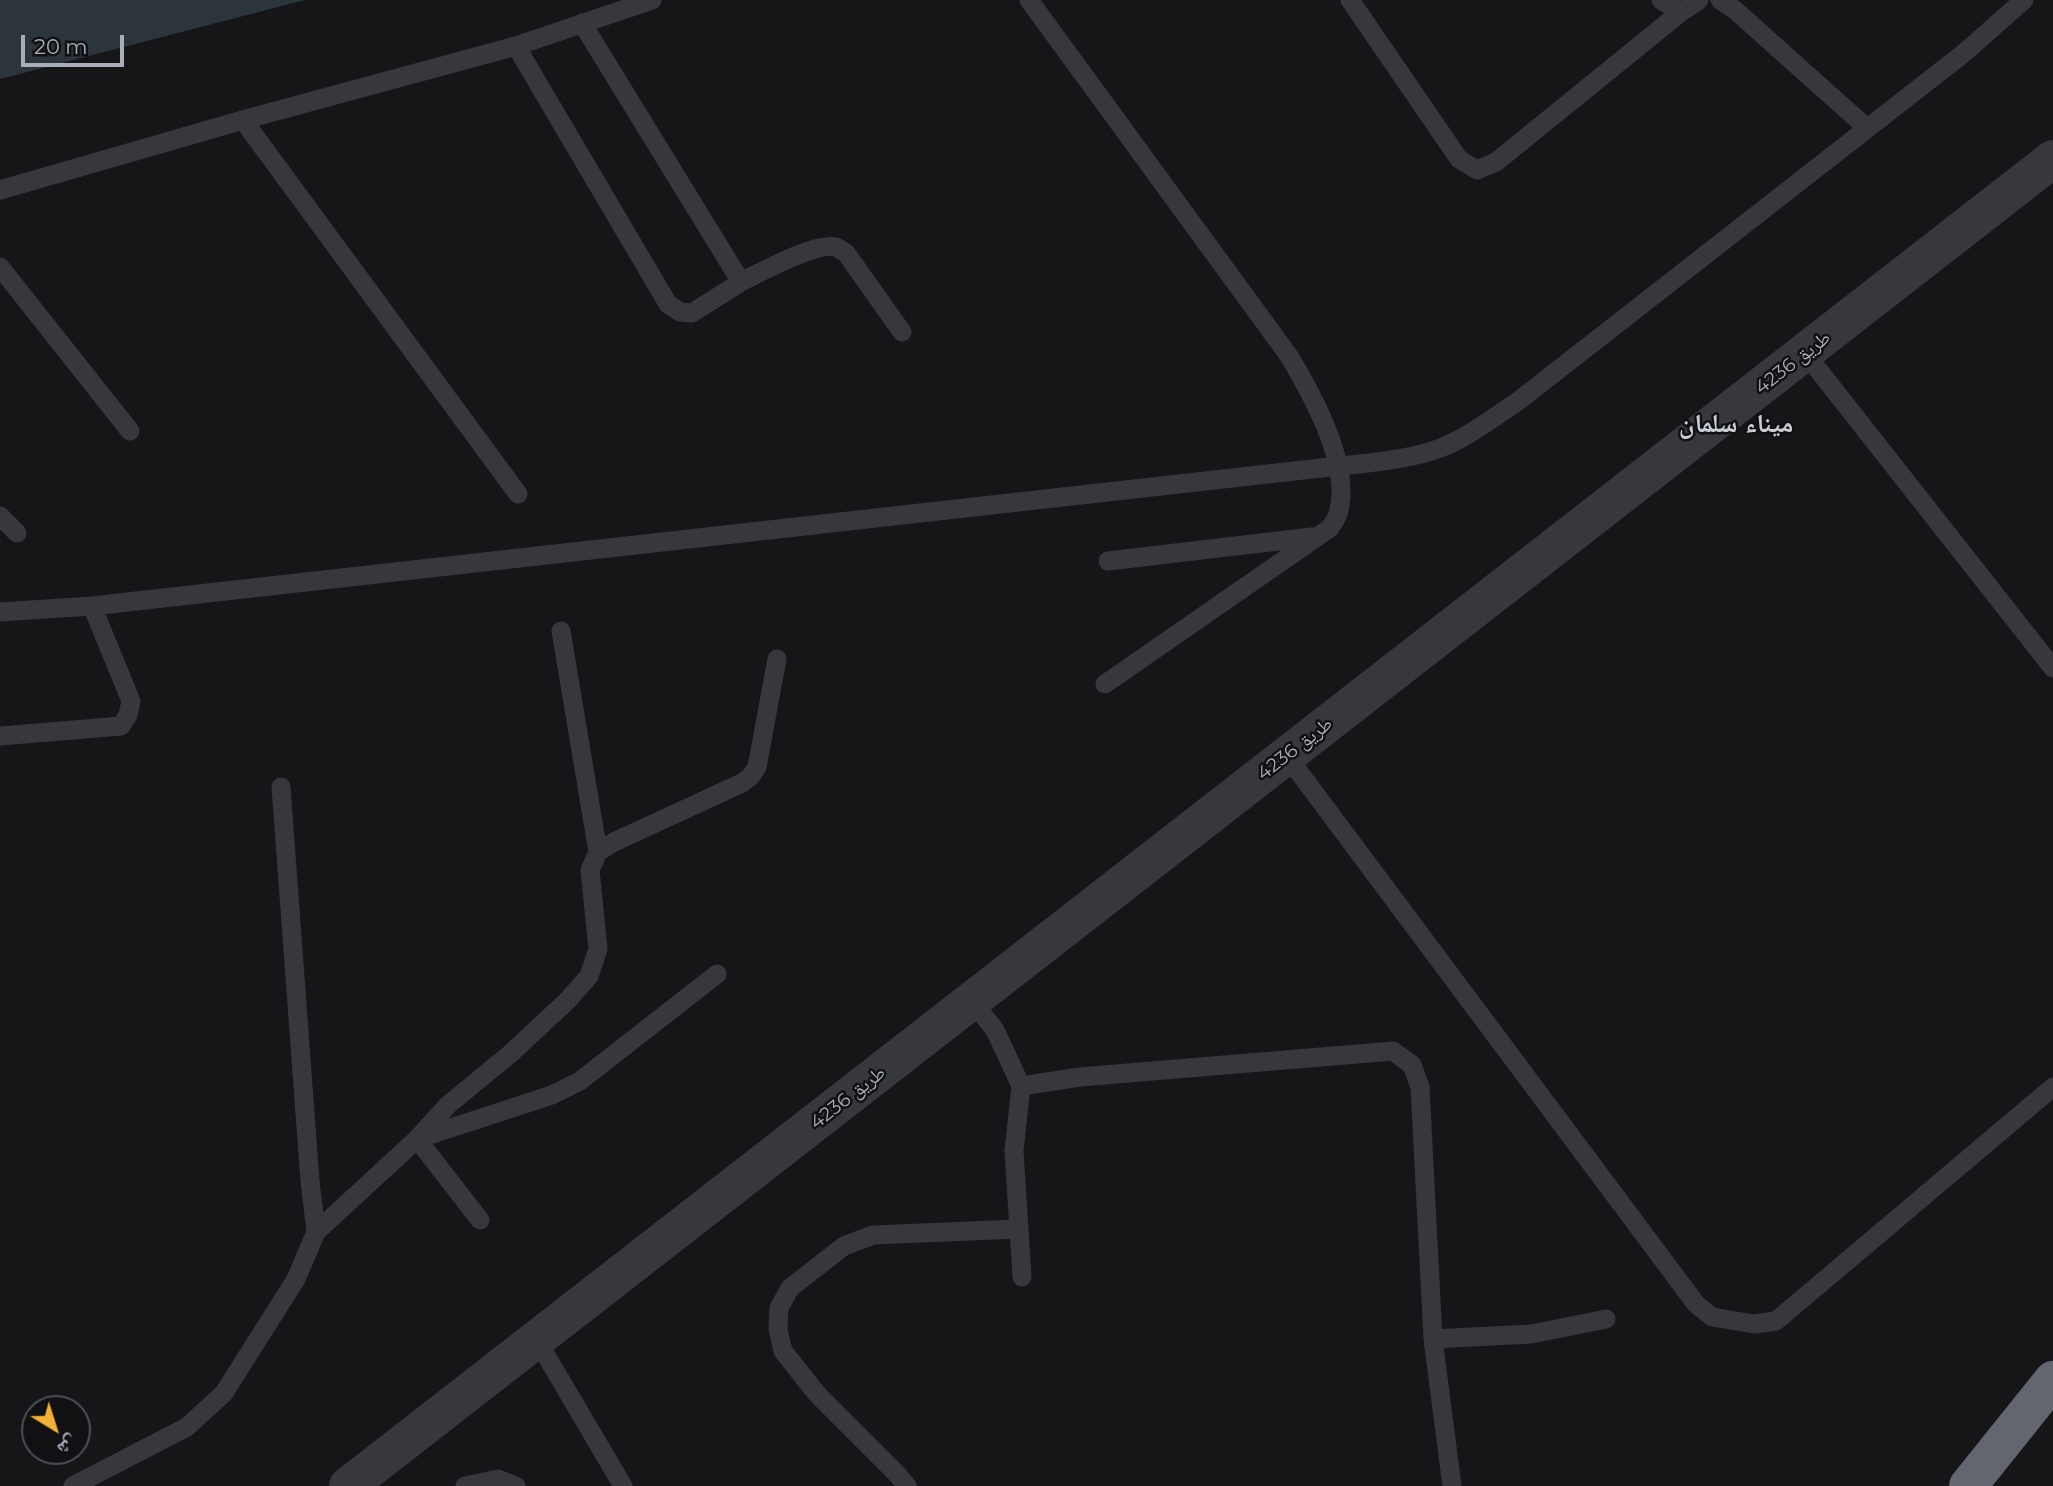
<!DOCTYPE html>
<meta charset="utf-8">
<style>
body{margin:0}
#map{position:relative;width:2053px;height:1486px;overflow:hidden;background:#161618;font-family:Montserrat,"Noto Naskh Arabic",sans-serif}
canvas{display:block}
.north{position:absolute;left:21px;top:1395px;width:70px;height:70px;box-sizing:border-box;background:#111113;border:2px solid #4d4f55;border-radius:50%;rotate:142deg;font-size:19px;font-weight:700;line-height:28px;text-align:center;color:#a8adb8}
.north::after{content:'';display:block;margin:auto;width:24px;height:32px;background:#f2b134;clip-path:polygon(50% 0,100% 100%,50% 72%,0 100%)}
.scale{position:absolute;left:21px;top:35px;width:103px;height:32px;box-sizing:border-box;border:4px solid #a8adb8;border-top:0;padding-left:9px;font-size:21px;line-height:24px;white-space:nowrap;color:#a8adb8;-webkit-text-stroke:5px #111113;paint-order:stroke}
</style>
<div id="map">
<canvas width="2053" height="1486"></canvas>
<div class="north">ش</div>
<div class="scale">20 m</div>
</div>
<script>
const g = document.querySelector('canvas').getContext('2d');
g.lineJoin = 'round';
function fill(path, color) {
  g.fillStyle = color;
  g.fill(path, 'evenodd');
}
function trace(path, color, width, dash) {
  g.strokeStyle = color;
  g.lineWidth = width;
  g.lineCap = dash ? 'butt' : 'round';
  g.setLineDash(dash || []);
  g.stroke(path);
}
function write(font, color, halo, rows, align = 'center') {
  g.font = font + ' Montserrat,"Noto Naskh Arabic",sans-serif';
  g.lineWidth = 5;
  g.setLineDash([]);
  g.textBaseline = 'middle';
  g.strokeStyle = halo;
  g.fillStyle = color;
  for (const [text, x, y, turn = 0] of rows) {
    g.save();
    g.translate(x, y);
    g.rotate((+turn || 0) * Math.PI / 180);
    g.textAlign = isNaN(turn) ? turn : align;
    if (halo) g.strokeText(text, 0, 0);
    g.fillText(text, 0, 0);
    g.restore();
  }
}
const water = new Path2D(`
 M0 0H305L0 79Z`);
const service = new Path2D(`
 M1029 0 1289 356C1313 396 1352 466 1338 514 1336 519 1333 524 1330 528L1105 684
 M1350 0 1459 159 1477 170 1496 162 1681 12 1699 0
 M1661 0 1681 12
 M1720 0 1735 10 1867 128
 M582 23 741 282C761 272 816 242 836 247 839 248 842 251 846 253L902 332
 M516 46 668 304 680 312 692 313 741 282
 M243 120 518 494
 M0 190 243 120 516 46 652 0
 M0 267 130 431
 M1805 353 2053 668
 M0 516 17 533
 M1108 561 1312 537
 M0 612 92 606 1339 466C1370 463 1402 460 1432 451 1462 442 1491 419 1517 402L1964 53 2024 0
 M561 631 598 852
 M0 736 121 726 128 715 131 701 92 606
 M1287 756 1696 1304 1712 1317 1754 1324 1776 1321 2053 1087
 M281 787 310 1181 316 1232
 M972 1001 995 1030 1021 1086
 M480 1220 417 1139 552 1095 580 1081 717 974
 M1022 1277 1014 1151 1021 1086 1080 1077 1393 1051 1412 1065 1420 1087 1433 1339 1452 1486
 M1433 1339 1531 1334 1606 1319
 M537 1340 623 1486
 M73 1486 187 1427 224 1393 296 1279 316 1232 417 1139 448 1105 510 1054 568 1000 589 976 598 949 590 870 598 852 614 842 742 783 751 776 757 767 777 659
 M465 1486 498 1479 516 1486
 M907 1486 898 1475 817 1394 783 1351 778 1329 779 1308 790 1288 844 1246 873 1235 1019 1229`);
const minor = new Path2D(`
 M348 1486 2053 159`);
const motorway = new Path2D(`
 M1968 1486 2053 1380`);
const streetNames = [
 ["طريق 4236",1793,363,-38],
 ["طريق 4236",1295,749,-38],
 ["طريق 4236",848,1098,-38]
];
const districtNames = [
 ["ميناء سلمان",1736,424]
];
fill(water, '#2c353c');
trace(service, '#37383d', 19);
trace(minor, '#37383d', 38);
trace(motorway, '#63666e', 38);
write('19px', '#a8adb8', '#111113', streetNames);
write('bold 26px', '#c9ccd4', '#111113', districtNames);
</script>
